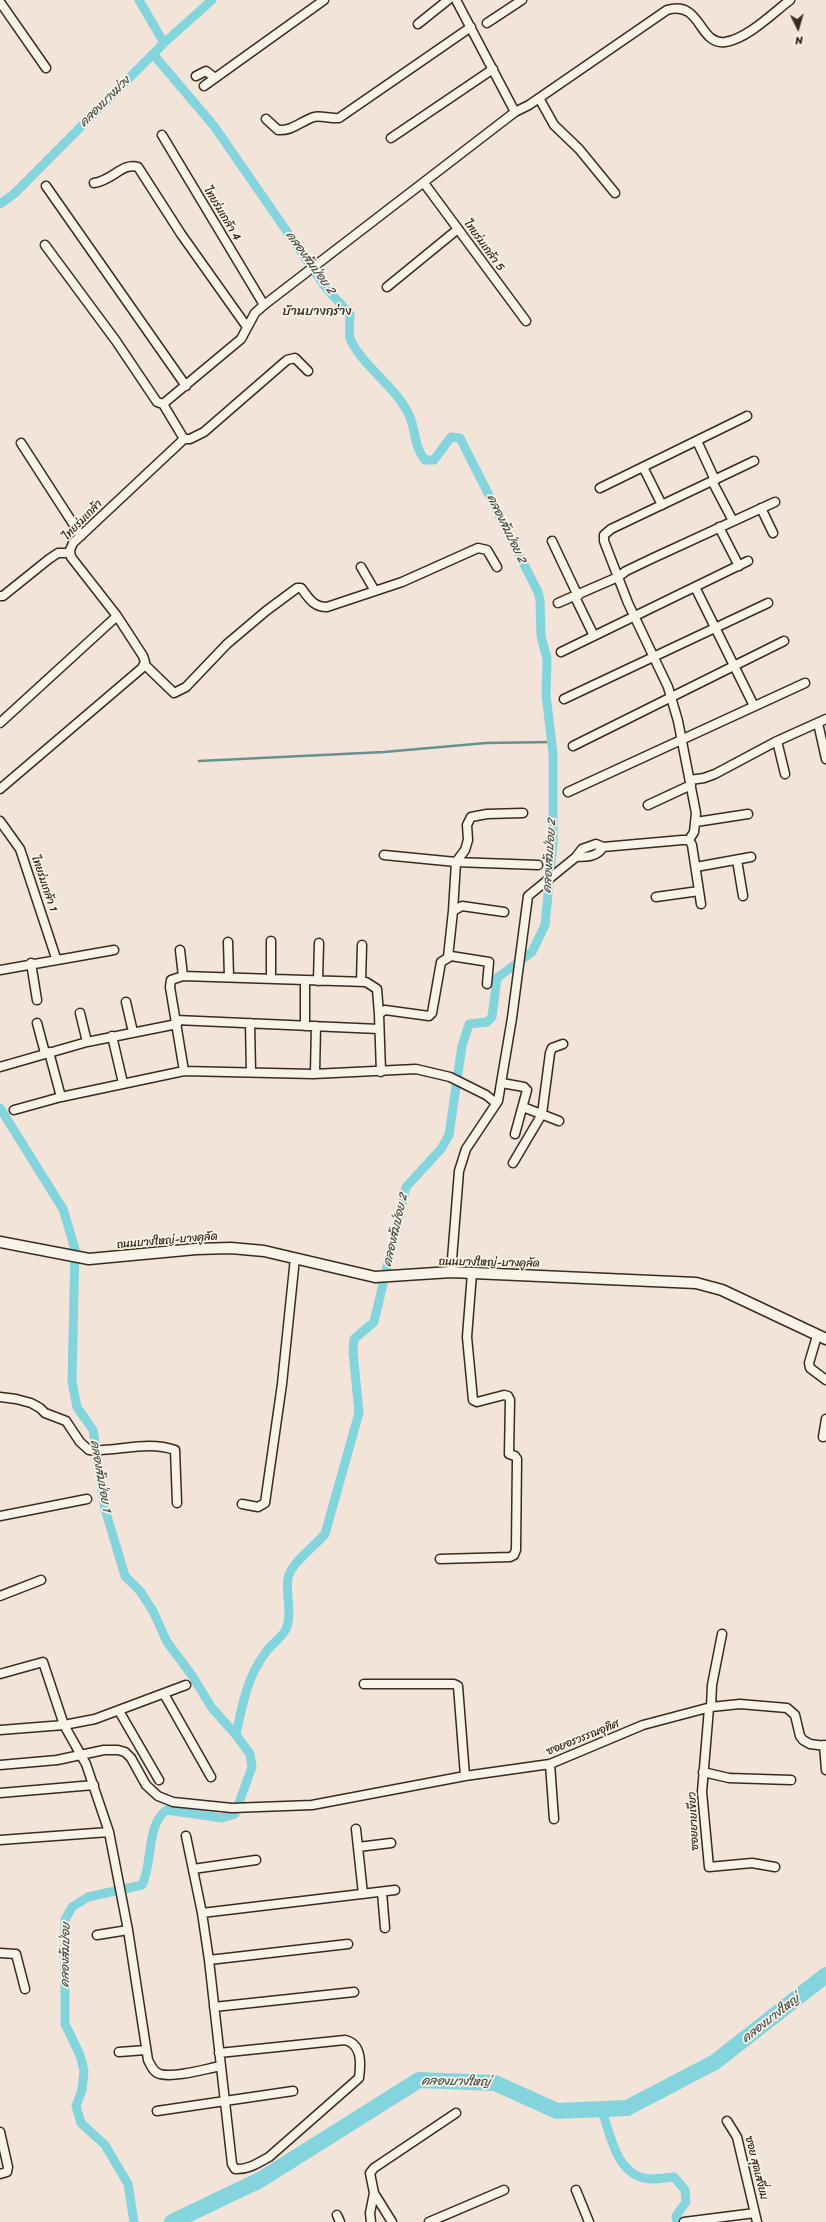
<!DOCTYPE html>
<meta charset="utf-8">
<style>
body{margin:0}
#map{position:relative;width:826px;height:2222px;overflow:hidden;background:#f2e4d8;font-family:Sriracha,sans-serif}
canvas{display:block}
.north{position:absolute;left:778px;top:8px;width:40px;height:40px;-webkit-text-stroke:3px #f7f3e8;paint-order:stroke;rotate:175deg;font-size:11px;font-weight:700;line-height:16px;text-align:center;color:#3b2a1e}
.north::after{content:'';display:block;margin:auto;width:14px;height:18px;background:#3b2a1e;clip-path:polygon(50% 0,100% 100%,50% 72%,0 100%)}
</style>
<div id="map">
<canvas width="826" height="2222"></canvas>
<div class="north">N</div>
</div>
<script>
const g = document.querySelector('canvas').getContext('2d');
g.lineJoin = 'round';
function trace(path, color, width, dash) {
  g.strokeStyle = color;
  g.lineWidth = width;
  g.lineCap = dash ? 'butt' : 'round';
  g.setLineDash(dash || []);
  g.stroke(path);
}
function write(font, color, halo, rows, align = 'center') {
  g.font = font + ' Sriracha,"Playpen Sans Thai",sans-serif';
  g.lineWidth = 3.5;
  g.setLineDash([]);
  g.textBaseline = 'middle';
  g.strokeStyle = halo;
  g.fillStyle = color;
  for (const [text, x, y, turn = 0] of rows) {
    g.save();
    g.translate(x, y);
    g.rotate((+turn || 0) * Math.PI / 180);
    g.textAlign = isNaN(turn) ? turn : align;
    if (halo) g.strokeText(text, 0, 0);
    g.fillText(text, 0, 0);
    g.restore();
  }
}
const stream = new Path2D(`
 M199 761 384 752 486 743 552 742`);
const canal = new Path2D(`
 M139 0 164 43
 M153 54 214 126 326 288 350 314C350 321 348 335 351 341 366 370 397 387 410 417 416 432 414 447 425 460H434L451 437 460 438 538 592 540 600 541 636 547 659 546 695 553 753V843L545 925 532 952 497 978 492 1017 487 1022 469 1024 462 1046 449 1135 441 1149 406 1187 374 1322 354 1339 353 1352 359 1413 325 1534C315 1546 291 1563 288 1578 285 1595 293 1613 286 1629 282 1638 271 1644 266 1652 247 1676 242 1706 236 1735
 M0 204 15 193 164 43 212 0
 M0 1108 63 1209 75 1249 72 1382 77 1407 93 1430 105 1509 125 1576 140 1591 153 1611 167 1642 191 1674 212 1708 236 1735 250 1754 252 1767 235 1814 222 1818 167 1810C146 1823 153 1864 142 1885L88 1897 72 1907 65 1920V2024L80 2055 84 2071 82 2090 76 2106 81 2123 105 2145 128 2184 134 2222
 M601 2109C610 2132 615 2168 640 2177 651 2181 663 2178 674 2177L685 2190 686 2202 676 2216 677 2222`);
const river = new Path2D(`
 M172 2222 260 2180 419 2080 495 2083 557 2111 627 2108 715 2062 826 1975`);
const minor = new Path2D(`
 M456 0 515 112
 M0 2 46 68
 M487 23 522 0
 M418 24 448 0
 M196 76 206 71 215 78
 M204 86 324 0
 M539 98 554 125 579 149 615 193
 M266 119 278 130C293 131 301 121 314 117 320 115 331 119 339 118L471 27
 M162 135 264 305
 M391 138 493 69
 M94 183C113 180 123 162 138 167L181 234 247 327
 M424 183 526 321
 M46 186 186 386
 M45 245 116 341 157 402 163 404
 M387 287 458 229
 M184 439H190L204 432 287 360 295 358 308 371
 M697 441 715 480
 M21 443 81 536
 M643 467 662 505
 M712 481 733 521
 M600 488 747 416
 M761 508 773 533
 M719 527 739 566
 M552 541 578 596
 M361 567 375 591
 M695 587 754 706
 M0 596H3L49 559 58 553H70
 M575 597 594 636
 M558 603 618 577 626 571 651 559 775 502
 M561 652 748 561
 M144 664 174 693 186 687 227 644 266 611 297 588H301C309 598 313 607 327 607L402 582 478 548 487 550 497 567
 M564 699 768 603
 M0 723 117 616
 M818 723 826 759
 M777 741 785 774
 M573 746 784 641
 M690 780 704 778 715 774 775 742 826 719
 M0 789 142 668 145 662 143 656 117 616 71 557 70 550 73 543 184 439 163 404 241 339 255 313 264 305 515 112 529 105 667 10C702 0 698 45 725 42 747 39 773 13 790 0
 M568 792 805 683
 M648 805 691 785
 M0 821 20 849 56 958
 M696 822 748 814
 M689 840 694 832 696 813 678 721 668 687 628 603 604 541V535L611 529 754 461
 M384 855 456 862 538 865
 M576 857C587 857 597 857 603 847
 M737 860 743 896
 M696 867 751 857
 M656 897 699 891
 M453 911 456 862 465 850 468 840 467 825 471 817 487 814 523 813
 M271 941V979
 M228 942 229 977
 M180 950 183 976
 M448 957 453 911 462 906 504 912
 M31 963 37 1000
 M0 970 114 950
 M318 981 319 943
 M361 982 362 945
 M126 1002 133 1032
 M80 1013 87 1042
 M176 1020 379 1029
 M37 1023 45 1053
 M250 1023 251 1072
 M305 1026V980
 M112 1036 123 1083
 M49 1052 61 1097
 M0 1067 87 1042 177 1024
 M184 1071 170 987 171 980 183 976 366 982 377 989 379 1014
 M381 1072 379 1014 385 1010 429 1016 432 1013 441 962 451 956 489 962 487 984
 M315 1073 316 1026
 M502 1083 524 1087 527 1090 515 1134
 M523 1107 559 1121
 M14 1110 61 1097 184 1071 313 1074 416 1069 450 1077 486 1095 496 1103
 M513 1163 542 1114 550 1053 552 1048 563 1044
 M451 1272 459 1171 466 1149 498 1101 512 1018 528 896 576 857 582 849 596 844 603 847 682 840H689L692 845 701 904
 M817 1336 809 1363 810 1368 826 1380
 M0 1397 16 1399 31 1403 40 1408 45 1413 66 1421 80 1442 89 1450C117 1452 147 1440 175 1450L177 1503
 M823 1437 826 1419
 M242 1504 258 1507 265 1503 282 1384 295 1258
 M0 1516 87 1499
 M440 1559 510 1557 514 1555 516 1550 517 1459 515 1456 509 1454 510 1400 508 1396 504 1395 477 1402 473 1400 467 1337 472 1273
 M0 1596 41 1580
 M0 1674 43 1662 64 1725 86 1764 109 1832 128 1930 148 2060C151 2066 154 2073 160 2074 175 2078 205 2069 221 2066
 M364 1684H454L458 1686 465 1776
 M164 1694 211 1777
 M711 1707 712 1685 722 1634
 M709 1708 702 1792 709 1867 752 1863 775 1867
 M119 1711 159 1780
 M0 1730 64 1725 95 1719 186 1685
 M824 1745 826 1770
 M550 1764 554 1819
 M0 1765 57 1760 104 1750H118L125 1752 131 1758 146 1785 158 1796 173 1802 232 1808 312 1805 465 1776 550 1764 643 1725 711 1707 740 1704 787 1708 795 1715 800 1736 803 1740 810 1744 826 1746
 M703 1772 729 1778 791 1780
 M0 1793 94 1785
 M356 1829 363 1894
 M186 1836 202 1913 209 1960 232 2164 235 2169C248 2170 258 2163 269 2157L359 2078C361 2063 362 2044 345 2040L219 2053
 M0 1840 109 1832
 M358 1847 391 1843
 M193 1869 256 1860
 M382 1892 385 1928
 M202 1913 395 1890
 M97 1935 128 1930
 M0 1953 16 1954 25 1989
 M209 1960 348 1944
 M214 2007 354 1992
 M119 2052 146 2050
 M157 2111 293 2091
 M727 2121 737 2137 757 2222
 M0 2132 8 2167 7 2172 0 2174
 M576 2190 589 2222
 M374 2193 392 2222
 M337 2215 340 2222
 M371 2222 370 2213 374 2193 370 2173 374 2168 456 2113
 M429 2222 504 2190
 M684 2222 755 2213`);
const tertiary = new Path2D(`
 M0 1242 89 1259 196 1249 231 1248 264 1251 375 1277 451 1272 696 1283 722 1290 826 1339`);
const streetNames = [
 ["ไทยร่มเกล้า 4",222,214,59],
 ["ไทยร่มเกล้า 5",484,246,54],
 ["ไทยร่มเกล้า",83,520,-46],
 ["ไทยร่มเกล้า 1",44,884,71],
 ["ถนนบางใหญ่-บางคูลัด",167,1241,-5],
 ["ถนนบางใหญ่-บางคูลัด",489,1263,1],
 ["ซอยอรวรรณอุทิศ",583,1738,-22],
 ["ซอยยายเขียว",694,1821,-93],
 ["ซอย สุดเสงี่ยม",756,2168,76]
];
const waterNames = [
 ["คลองบางม่วง",105,102,-45],
 ["คลองส้มป่อย 2",310,263,54],
 ["คลองส้มป่อย 2",506,529,64],
 ["คลองส้มป่อย 2",550,856,-86],
 ["คลองส้มป่อย 2",396,1230,-77],
 ["คลองส้มป่อย 1",100,1476,80],
 ["คลองส้มป่อย",66,1955,-89],
 ["คลองบางใหญ่",771,2019,-38],
 ["คลองบางใหญ่",456,2082,1]
];
const quarterNames = [
 ["บ้านบางกร่าง",317,312]
];
trace(stream, '#669091', 2.5);
trace(canal, '#83d4dd', 9);
trace(river, '#83d4dd', 16);
trace(minor, '#3b2a1e', 11);
trace(tertiary, '#3b2a1e', 13);
trace(minor, '#f7f3e8', 8);
trace(tertiary, '#f7f3e8', 10);
write('11px', '#3b2a1e', '#f7f3e8', streetNames);
write('italic 12px', '#4d544e', '#f7f3e8', waterNames);
write('13px', '#3b2a1e', '#f7f3e8', quarterNames);
</script>
